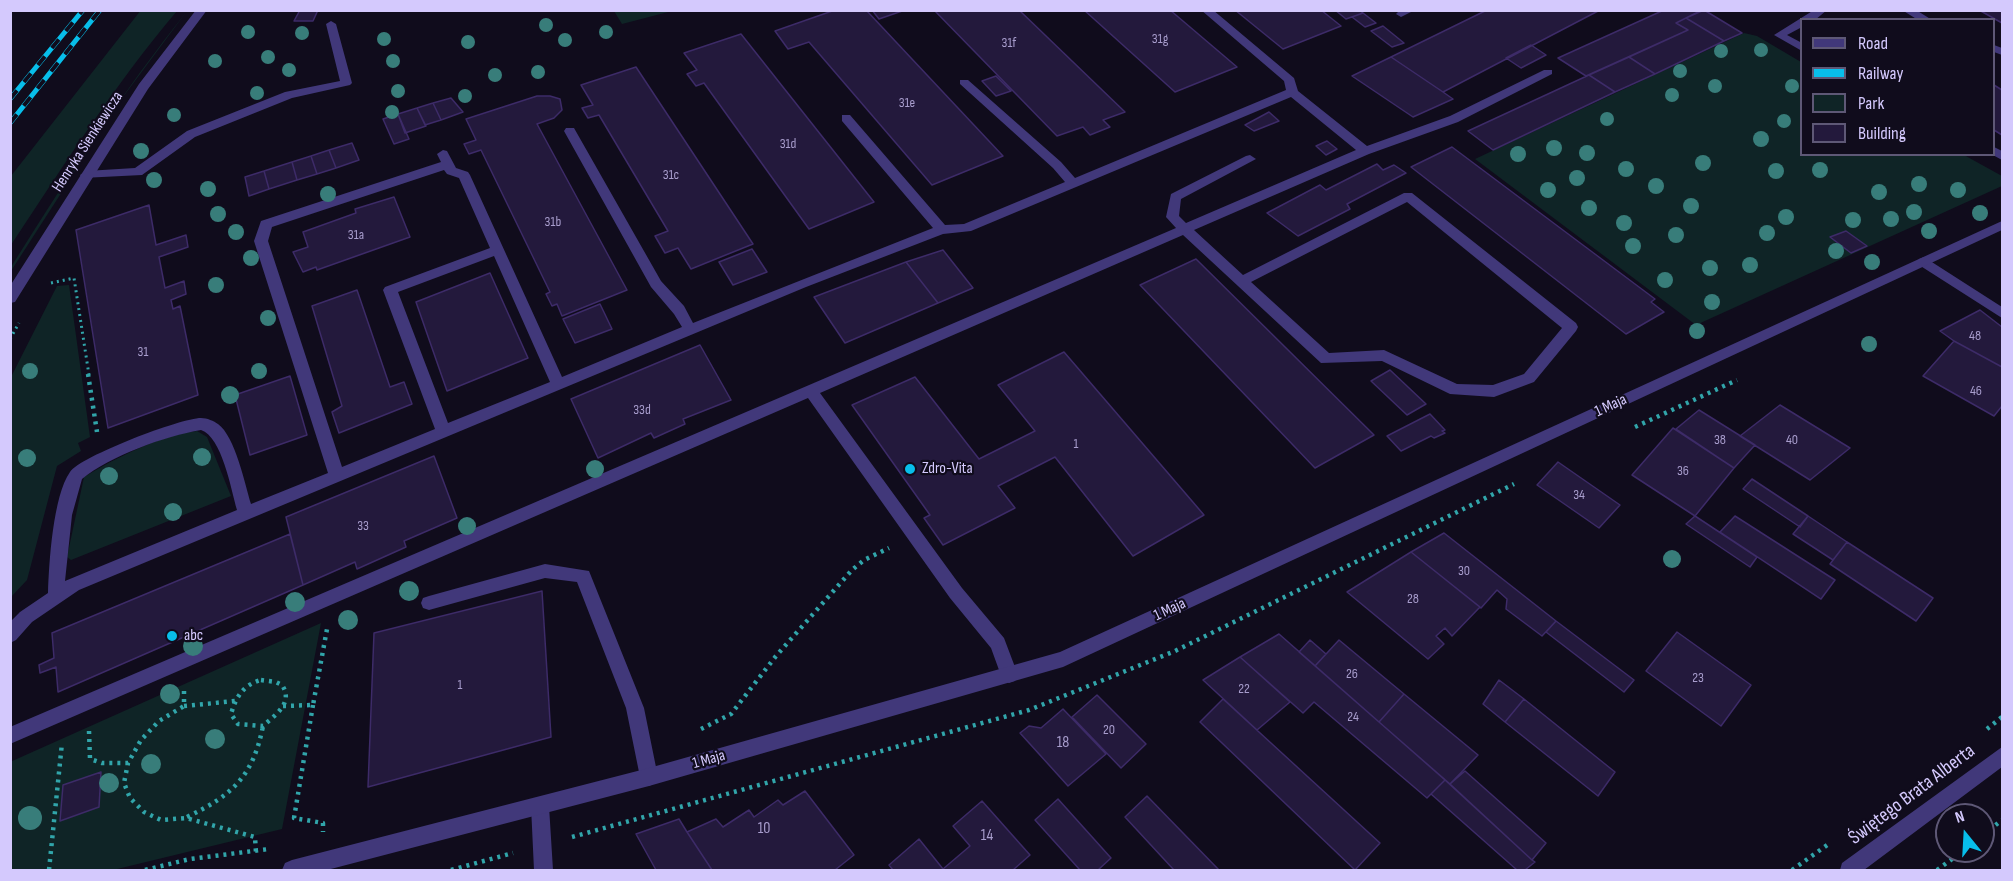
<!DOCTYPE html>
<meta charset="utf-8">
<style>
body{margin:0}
#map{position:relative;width:2013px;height:881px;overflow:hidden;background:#100c1c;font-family:"Sofia Sans Condensed",sans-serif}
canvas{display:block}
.frame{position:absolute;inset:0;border:12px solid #d4c9fd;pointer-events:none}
.legend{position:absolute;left:1800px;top:18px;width:195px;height:138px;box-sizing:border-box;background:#100c1c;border:2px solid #5e5876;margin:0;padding:8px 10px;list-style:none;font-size:18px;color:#d4c9fd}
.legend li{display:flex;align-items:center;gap:12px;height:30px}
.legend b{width:30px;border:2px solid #5e5876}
.north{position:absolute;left:1935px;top:803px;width:60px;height:60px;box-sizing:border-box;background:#100c1c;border:2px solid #5e5876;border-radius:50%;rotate:342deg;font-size:16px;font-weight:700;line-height:24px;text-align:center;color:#d4c9fd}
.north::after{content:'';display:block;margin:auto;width:21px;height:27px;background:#08beea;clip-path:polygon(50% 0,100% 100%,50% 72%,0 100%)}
</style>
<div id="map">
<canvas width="2013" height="881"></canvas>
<div class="frame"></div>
<ul class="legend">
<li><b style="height:8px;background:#41387a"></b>Road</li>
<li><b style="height:8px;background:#08beea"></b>Railway</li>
<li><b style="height:16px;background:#0f2426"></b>Park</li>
<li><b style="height:16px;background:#23193c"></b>Building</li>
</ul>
<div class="north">N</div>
</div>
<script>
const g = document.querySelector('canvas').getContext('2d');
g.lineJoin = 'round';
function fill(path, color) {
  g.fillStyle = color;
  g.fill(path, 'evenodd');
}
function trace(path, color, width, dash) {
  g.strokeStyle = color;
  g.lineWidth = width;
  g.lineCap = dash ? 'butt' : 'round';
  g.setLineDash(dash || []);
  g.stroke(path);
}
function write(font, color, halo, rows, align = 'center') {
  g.font = font + ' "Sofia Sans Condensed",sans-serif';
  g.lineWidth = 4.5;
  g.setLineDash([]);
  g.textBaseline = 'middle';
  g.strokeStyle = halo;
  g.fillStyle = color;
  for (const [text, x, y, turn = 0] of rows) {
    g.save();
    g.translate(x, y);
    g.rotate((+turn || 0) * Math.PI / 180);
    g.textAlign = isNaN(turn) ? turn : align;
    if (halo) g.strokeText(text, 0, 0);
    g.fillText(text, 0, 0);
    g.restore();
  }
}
const green = new Path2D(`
 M141 10 177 11C115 84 64 165 11 245V176Z
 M187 11 123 97 11 271V267C66 179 122 92 187 11Z
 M614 11H672L622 24Z
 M1744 33 1757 36 1801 62 1802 154 1964 155 2002 176V186L1696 325 1475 159Z
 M69 285 90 437 78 443 81 451 57 466 27 580 11 597V377L57 286Z
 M197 431 207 437 231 496 71 560 67 557 84 477C116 458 160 435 197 431Z
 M321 623 282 829 113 870H11L10 762Z`);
const building = new Path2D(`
 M300 10H318L313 21H294Z
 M835 10H866L1003 156 932 185 809 42 788 49 775 31Z
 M872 10H905L879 19Z
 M934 10H1019L1125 112 1103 120 1110 127 1090 135 1083 127 1057 136Z
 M1084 10H1170L1237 67 1175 92Z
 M1235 10H1321L1341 26 1283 49Z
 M1335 10H1360L1363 13 1346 19Z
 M1487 10H1600L1443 92 1391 57Z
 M1664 10H1702L1676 23 1688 30 1586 76 1558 58Z
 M1704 10 1742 33 1724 41 1686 18Z
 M1979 10H2002V23Z
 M1363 13 1376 23 1365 27 1352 17Z
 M1686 18 1724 41 1655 74 1629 57 1688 30 1676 23Z
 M1383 26 1404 43 1392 47 1371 31Z
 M741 34 874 202 809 229 704 83 696 86 687 74 697 70 684 53Z
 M1531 45 1546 55 1521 68 1506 58Z
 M1391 57 1443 92 1453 99 1413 117 1352 76Z
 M1629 57 1655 74 1615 92 1589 75Z
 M636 67 753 244 691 269 678 248 665 253 655 236 668 231 599 115 588 118 582 108 593 105 581 85Z
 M1589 75 1615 92 1493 150 1468 131Z
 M996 76 1011 91 996 96 982 81Z
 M1994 85 2002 90V135L1994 130Z
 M537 96H550L560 99 562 110 554 118 537 124 627 290 562 316 557 304 552 306 546 294 550 292 481 150 469 154 464 144 476 140 466 119Z
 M451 98 463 112 441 120 433 103Z
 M433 103 441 120 425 125 417 108Z
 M417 108 426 126 405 133 398 114Z
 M1269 112 1279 121 1254 131 1245 125Z
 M398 114 409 139 394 144 383 119Z
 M1327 141 1337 149 1326 155 1316 146Z
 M352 143 359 160 336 168 329 150Z
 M1452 147 1655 299 1651 302 1664 312 1626 334 1411 167Z
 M329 150 336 168 317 174 311 156Z
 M311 156 317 174 297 180 292 162Z
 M292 162 297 180 269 189 264 171Z
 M1377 164 1383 170 1394 165 1406 173 1347 204 1350 209 1298 236 1267 213 1320 185 1326 190Z
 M264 171 269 189 249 196 245 177Z
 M394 197 410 237 317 270 316 267 303 272 293 252 308 247 303 232 356 213 355 209Z
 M149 205 156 245 186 235 188 247 159 257 165 288 184 281 186 294 171 300 173 309 180 306 198 395 108 428 76 230Z
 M1846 231 1867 246 1851 253 1830 237Z
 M752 249 767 272 733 285 719 262Z
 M943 250 973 288 938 303 906 262Z
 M1196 259 1374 435 1315 468 1140 285Z
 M906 262 938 303 845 343 814 297Z
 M490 273 528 358 447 391 416 302Z
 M357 290 390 387 404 382 412 404 339 433 332 412 342 406 312 306Z
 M600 304 612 329 575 343 563 319Z
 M1980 310 2002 327V367L1954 341 1940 331Z
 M1954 341 2002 367V406L1994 416 1923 376Z
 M700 345 731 400 683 419 685 424 654 438 651 433 598 458 571 399Z
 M1064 352 1204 515 1133 556 1055 457 998 486 1015 508 943 545 924 518 930 515 852 405 915 377 979 459 1035 431 998 385Z
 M1390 370 1426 404 1407 415 1371 381Z
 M290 376 307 435 250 455 235 395Z
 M1780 405 1850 448 1810 480 1740 436Z
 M1699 410 1755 445 1734 468 1676 429Z
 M1430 414 1445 430 1442 431 1445 433 1434 438 1431 436 1401 451 1387 436Z
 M1673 428 1734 468 1695 516 1632 475Z
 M434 456 457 518 404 541 406 547 357 569 355 562 303 585 286 517Z
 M1558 462 1620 505 1599 528 1537 485Z
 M1752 479 1808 516 1800 527 1743 489Z
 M1695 516 1757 557 1750 567 1686 524Z
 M1735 516 1835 580 1821 599 1720 532Z
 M1808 516 1847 542 1833 560 1793 534Z
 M1444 533 1556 621 1542 636 1506 609 1507 599 1497 590 1481 608 1411 552Z
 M290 534 303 585 58 692 56 667 40 673 39 665 54 658 52 633Z
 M1847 542 1933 598 1916 621 1830 564Z
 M1411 552 1480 607 1452 636 1445 628 1436 636 1444 644 1428 659 1347 592Z
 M542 591 551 737 368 787 374 633Z
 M1556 621 1634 680 1624 692 1546 632Z
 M1677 632 1751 685 1721 726 1646 671Z
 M1279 634 1445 780 1427 798 1314 702 1303 713 1240 657Z
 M1310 640 1326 654 1315 666 1299 652Z
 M1339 640 1404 694 1379 722 1315 666Z
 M1240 657 1290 702 1257 730 1203 680Z
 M1499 680 1524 699 1505 722 1483 704Z
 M1404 694 1478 755 1450 784 1379 722Z
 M1097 695 1146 744 1121 768 1072 717Z
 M1223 699 1380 843 1355 870 1200 722Z
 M1524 699 1615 772 1598 796 1505 722Z
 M1063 709 1106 754 1068 786 1020 733 1029 726 1041 728Z
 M1465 771 1546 843 1532 860 1450 784Z
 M101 772 99 807 60 821 63 785Z
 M1445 780 1532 860 1535 862 1525 870H1517L1431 794Z
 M805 791 854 855 835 870H712L687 832 716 819 723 827 749 810 754 817 778 800 783 805Z
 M1147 796 1219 870H1174L1125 817Z
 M1058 799 1111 858 1098 870H1080L1035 820Z
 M982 801 1030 855 1013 870H945L943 869 970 846 953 826Z
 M679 819 687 832 712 870H656L636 834Z
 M919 839 943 869 945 870H893L889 865Z`);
const pathFar1 = new Path2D(`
 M51 283 74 278 89 375
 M10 339 19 323`);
const path = new Path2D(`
 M88 374 97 432
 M1635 427 1737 380
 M261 680 276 682 282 685C294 703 275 715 263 726L238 724 231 714C236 697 243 685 261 680Z
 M184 691V706L159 721 141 740 128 763 124 783 130 798 144 812 161 820 186 818 255 837 256 853
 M313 705 294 818 323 823V832
 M184 706 235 701
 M283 706 313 705 327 629
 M701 729 731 714 776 656 852 570 864 560 889 548
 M1987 729 2002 717
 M89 731 90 759 102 763H128
 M187 817C233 795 253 776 263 726
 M1983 835 2002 820
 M572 837 1029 710 1175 651 1514 484
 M49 870 62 743
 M145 870 190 859 269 849
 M451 870 513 853
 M1792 870 1830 843
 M1937 870 1963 851`);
const service = new Path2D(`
 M1201 10H1213L1294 78 1298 91 1367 146 1450 116 1544 70H1552V74L1458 122 1369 154 1194 230 1243 275 1404 193H1412L1576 323 1578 327 1576 331 1534 382 1494 397 1450 394 1382 361 1321 363 1183 235 820 393 962 588 1004 638 1018 675 1015 681 1009 683 1003 681 991 648 950 598 808 398 10 744V727L1176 228 1166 217 1171 194 1246 156 1250 155 1256 159 1181 199 1179 216 1186 223 1356 150 1291 97 971 231 943 234 806 287 79 590 32 622 16 640 10 643V622L20 612 48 593C49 563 53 496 70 472 81 456 181 418 201 418 207 418 214 421 218 424 235 436 245 484 251 504L328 473 254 241 261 221 441 162 437 154 443 150 447 151 456 168 468 172 470 175 562 377 682 327 674 314 651 287 564 131 566 128H574L661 281 684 306 693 323 933 228 842 121V115H850L945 225 964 224 1065 182 1053 168 960 84V80H968L1061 162 1075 178 1286 90 1284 81ZM444 170 447 174 459 178 490 248 385 287 383 290 435 429 342 467 268 241 272 227ZM1407 202 1562 328 1524 374 1493 385 1457 384 1384 350 1329 353 1251 282ZM494 256 550 382 448 423 398 292ZM201 430C222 437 231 489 237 510L65 581 72 515 82 479C110 456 165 436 201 430Z
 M1400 10H1415L1401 17 1396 14Z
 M1814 10H1827L1815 20H1802V27L1787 35 1802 43V51L1774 35Z
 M331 21 336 24 352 83 350 85 292 98 195 137 142 175 82 178 80 175 86 171 135 168 187 131 285 92 340 81 326 24Z
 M1994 147 2002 151V160L1991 154H1994Z
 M1924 257 2002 307V318L1919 265 1917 262 1919 259Z
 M545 564 589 571 644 708 658 777 655 783 649 786 643 783 640 777 626 708 577 582 545 578 429 610 423 608 421 603 423 598 429 596Z
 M540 797 547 799 549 806 553 870H534L531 806 533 799Z`);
const minor = new Path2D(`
 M1902 10H1916L1932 20H1918Z
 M1994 45 2002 48V55L1994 52Z
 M2002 221V230L1063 667 649 786 327 870H282L285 863 292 860 649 768 1060 652Z
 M2002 747V767L1864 870H1840L1842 863Z`);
const tertiary = new Path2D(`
 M196 10H207L148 89 15 302 10 303V286L139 84Z`);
const rail = new Path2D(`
 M10 99 83 10
 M10 123 100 10`);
const trees = [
 [546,25,7],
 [248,32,7],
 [606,32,7],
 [302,33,7],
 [384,39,7],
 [565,40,7],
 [468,42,7],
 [1761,50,7],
 [1721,51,7],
 [268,57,7],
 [215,61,7],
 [393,61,7],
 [289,70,7],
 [1680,71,7],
 [538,72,7],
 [495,75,7],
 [1715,86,7],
 [1792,86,7],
 [398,91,7],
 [257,93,7],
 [1672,95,7],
 [465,96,7],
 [392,112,7],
 [174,115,7],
 [1607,119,7],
 [1784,121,7],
 [1761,139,8],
 [1554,148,8],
 [141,151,8],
 [1587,153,8],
 [1518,154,8],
 [1703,163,8],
 [1626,169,8],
 [1820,170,8],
 [1776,171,8],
 [1577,178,8],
 [154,180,8],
 [1919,184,8],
 [1656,186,8],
 [208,189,8],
 [1548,190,8],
 [1958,190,8],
 [1879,192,8],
 [328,194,8],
 [1691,206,8],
 [1589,208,8],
 [1914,212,8],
 [1980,213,8],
 [218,214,8],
 [1786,217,8],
 [1891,219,8],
 [1853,220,8],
 [1624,223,8],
 [1929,231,8],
 [236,232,8],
 [1767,233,8],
 [1676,235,8],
 [1633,246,8],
 [1836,251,8],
 [251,258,8],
 [1872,262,8],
 [1750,265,8],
 [1710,268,8],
 [1665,280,8],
 [216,285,8],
 [1712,302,8],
 [268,318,8],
 [1697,331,8],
 [1869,344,8],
 [30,371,8],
 [259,371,8],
 [230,395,9],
 [202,457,9],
 [27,458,9],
 [595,469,9],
 [109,476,9],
 [173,512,9],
 [467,526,9],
 [1672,559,9],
 [409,591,10],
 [295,602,10],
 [348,620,10],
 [193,646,10],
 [170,694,10],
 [215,739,10],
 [151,764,10],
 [109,783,10],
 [30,818,12]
];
const markers = [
 [910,469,6,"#08beea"],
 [172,636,6,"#08beea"]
];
const numberNames = [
 ["31g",1160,39],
 ["31f",1009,43],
 ["31e",907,103],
 ["31d",788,144],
 ["31c",671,175],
 ["31b",553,222],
 ["31a",356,235],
 ["48",1975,336],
 ["31",143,352],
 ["46",1976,391],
 ["33d",642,410],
 ["38",1720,440],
 ["40",1792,440],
 ["1",1076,444],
 ["36",1683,471],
 ["34",1579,495],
 ["33",363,526],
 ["30",1464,571],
 ["28",1413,599],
 ["26",1352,674],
 ["23",1698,678],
 ["1",460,685],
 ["22",1244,689],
 ["24",1353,717],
 ["20",1109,730]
];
const streetNames = [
 ["Henryka Sienkiewicza",88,142,-57],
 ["1 Maja",1611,406,-25],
 ["1 Maja",1170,610,-25],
 ["1 Maja",709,760,-16]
];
const poiNames = [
 ["Zdro-Vita",922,469],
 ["abc",184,636]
];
const nearNumbernames = [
 ["18",1063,743],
 ["10",764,829],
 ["14",987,836]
];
const nearStreetnames = [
 ["Świętego Brata Alberta",1912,795,-37]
];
fill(green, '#0f2426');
fill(building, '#23193c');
trace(building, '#3d2b68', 1.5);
trace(pathFar1, '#31a5aa', 3, [2, 4]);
trace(path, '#31a5aa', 4.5, [3, 5]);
fill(service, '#41387a');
fill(minor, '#41387a');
fill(tertiary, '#41387a');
trace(rail, '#08beea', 5);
trace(rail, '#100c1c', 4, [11]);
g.fillStyle = '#387d7a';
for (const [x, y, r] of trees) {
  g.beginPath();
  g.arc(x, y, r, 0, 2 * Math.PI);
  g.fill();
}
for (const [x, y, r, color] of markers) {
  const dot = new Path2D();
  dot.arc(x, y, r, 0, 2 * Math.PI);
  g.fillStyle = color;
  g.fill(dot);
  trace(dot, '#100c1c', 2);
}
write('14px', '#a89dcd', null, numberNames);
write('16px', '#d4c9fd', '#100c1c', streetNames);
write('16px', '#d4c9fd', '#100c1c', poiNames, 'left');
write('16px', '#a89dcd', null, nearNumbernames);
write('20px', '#d4c9fd', '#100c1c', nearStreetnames);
</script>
